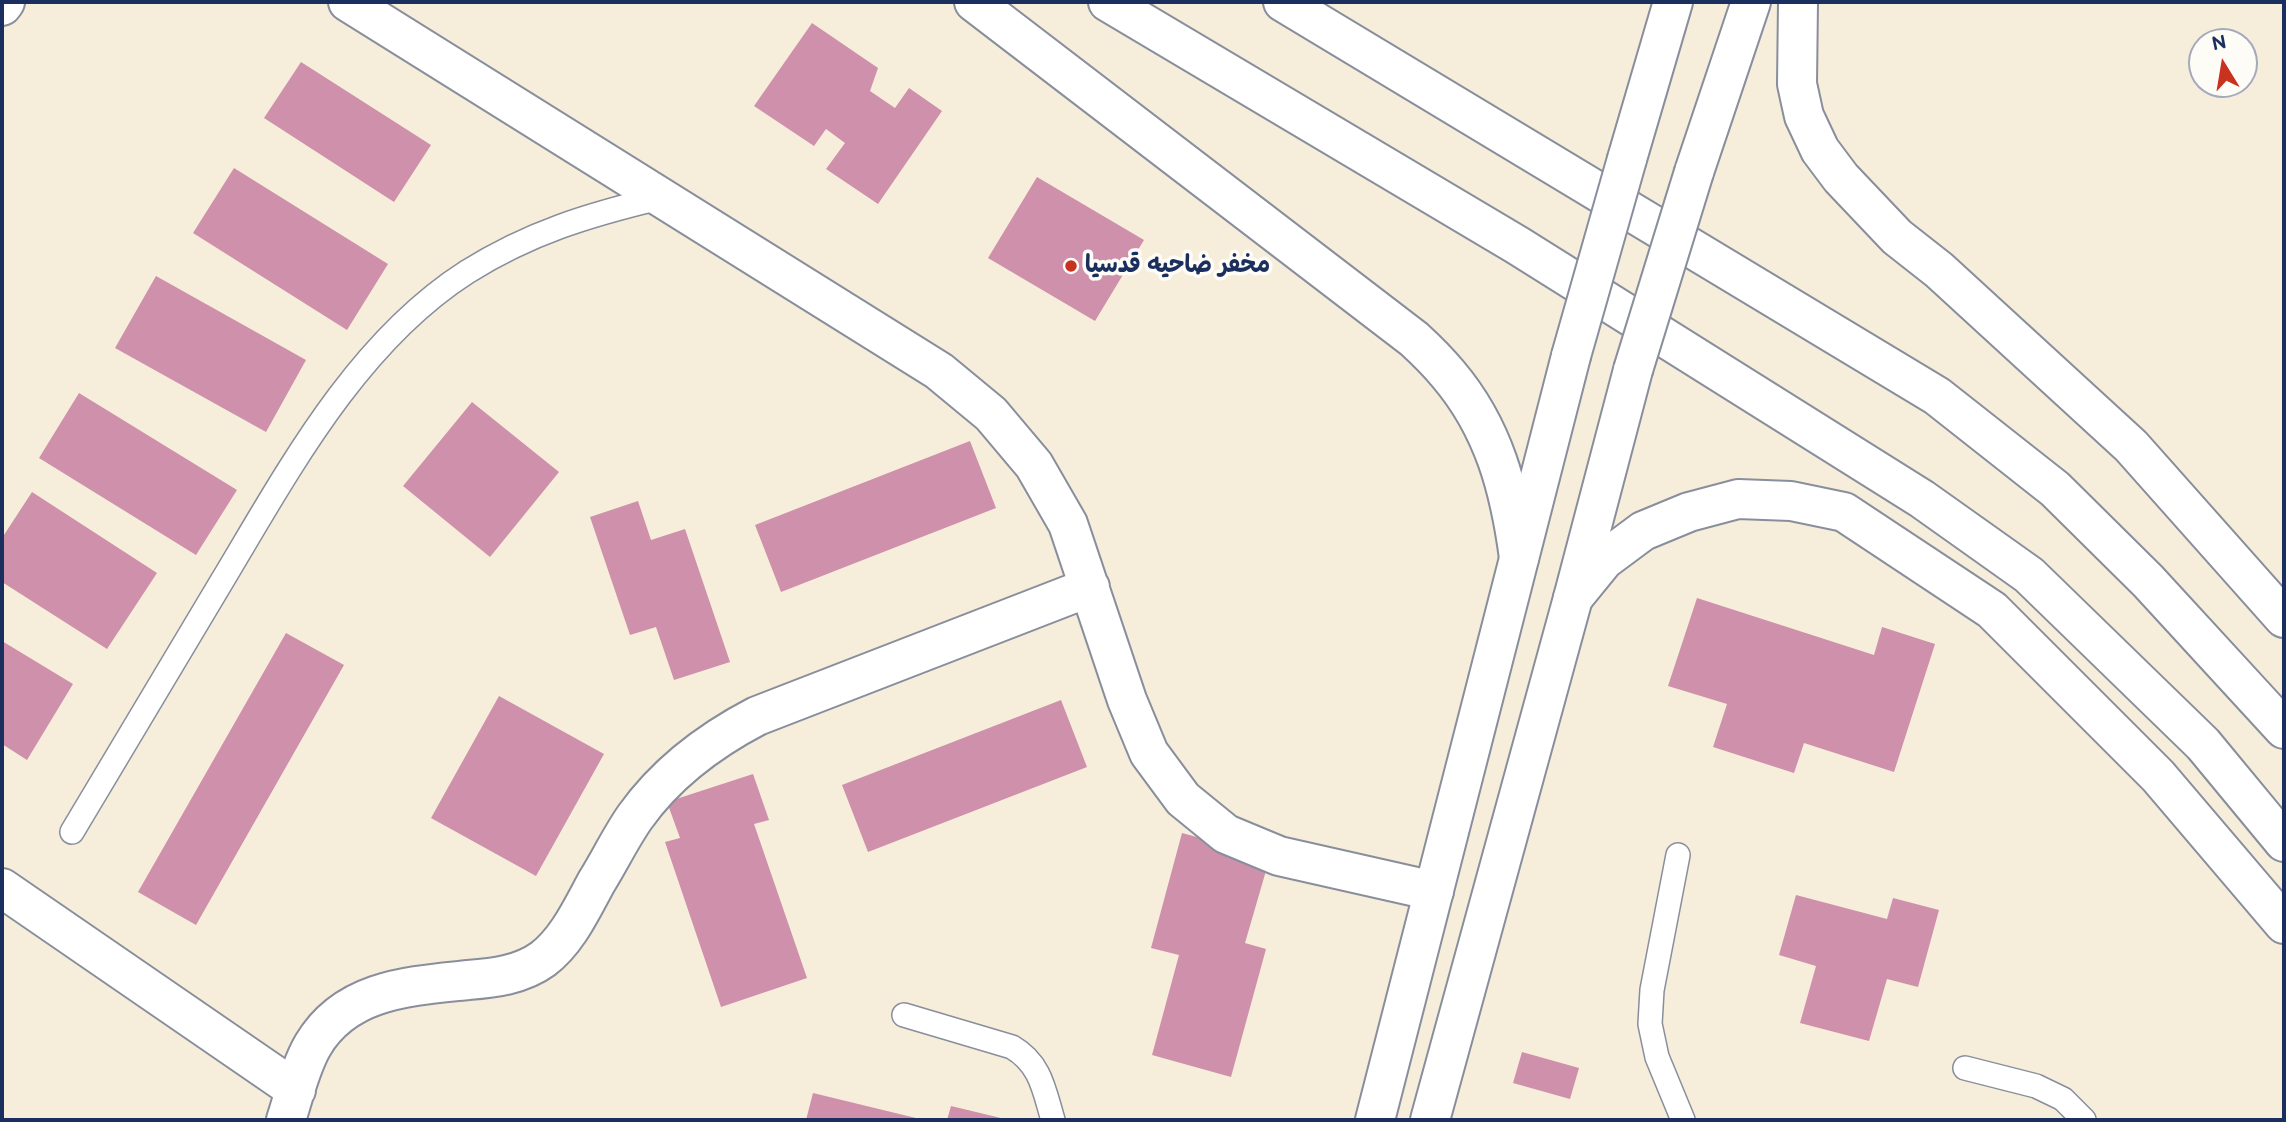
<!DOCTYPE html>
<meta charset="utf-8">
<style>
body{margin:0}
#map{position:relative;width:2286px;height:1122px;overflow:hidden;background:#f6eedb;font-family:"Balsamiq Sans",sans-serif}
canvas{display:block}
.frame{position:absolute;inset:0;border:4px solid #1b2f5e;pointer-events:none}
.north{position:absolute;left:2188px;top:28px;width:70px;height:70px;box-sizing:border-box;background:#fdfcf7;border:2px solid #a3aaba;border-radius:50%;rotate:349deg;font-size:19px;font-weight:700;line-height:28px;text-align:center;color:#1b2f5e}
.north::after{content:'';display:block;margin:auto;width:24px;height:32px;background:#c8321e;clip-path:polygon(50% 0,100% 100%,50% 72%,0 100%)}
</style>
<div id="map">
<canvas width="2286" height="1122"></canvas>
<div class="frame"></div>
<div class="north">N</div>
</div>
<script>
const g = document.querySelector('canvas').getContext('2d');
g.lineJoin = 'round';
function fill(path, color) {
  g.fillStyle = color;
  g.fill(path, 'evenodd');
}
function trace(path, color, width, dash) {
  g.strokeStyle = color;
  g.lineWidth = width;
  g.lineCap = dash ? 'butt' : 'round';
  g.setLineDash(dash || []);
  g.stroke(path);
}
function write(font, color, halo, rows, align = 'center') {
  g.font = font + ' "Balsamiq Sans","Playpen Sans Arabic",sans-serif';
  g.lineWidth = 7;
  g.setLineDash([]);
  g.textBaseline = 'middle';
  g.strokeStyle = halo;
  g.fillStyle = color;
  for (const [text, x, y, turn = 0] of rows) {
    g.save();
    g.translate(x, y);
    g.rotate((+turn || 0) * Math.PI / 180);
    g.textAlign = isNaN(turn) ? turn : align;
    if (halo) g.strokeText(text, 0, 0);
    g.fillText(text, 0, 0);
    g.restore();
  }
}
const building = new Path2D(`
 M812 23 878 68 870 91 895 108 909 88 942 111 878 204 826 169 845 143 826 129 814 146 754 106Z
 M301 62 431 145 394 202 264 118Z
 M234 168 388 264 347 330 193 233Z
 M1037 177 1144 240 1095 321 988 258Z
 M156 276 306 360 266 432 115 348Z
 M79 393 237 490 196 555 39 458Z
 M472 402 559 472 490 557 403 486Z
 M970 441 996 508 781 592 755 525Z
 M32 492 157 573 107 649 2 582V538Z
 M638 501 651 540 685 529 730 662 674 680 656 627 630 635 590 517Z
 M1697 598 1874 655 1882 627 1935 644 1894 772 1804 743 1794 773 1713 747 1727 704 1668 686Z
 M286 633 344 665 196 925 138 892Z
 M2 641 73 684 27 760 2 744Z
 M499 696 604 754 536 876 431 818Z
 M1061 700 1087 767 868 852 842 785Z
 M753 774 769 820 754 824 807 978 721 1007 665 842 680 838 667 802Z
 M1182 833 1270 857 1245 943 1266 949 1231 1077 1152 1055 1179 955 1151 948Z
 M1796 895 1887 919 1893 898 1939 910 1918 987 1887 979 1869 1041 1800 1023 1816 966 1779 955Z
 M1522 1052 1579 1068 1570 1099 1513 1083Z
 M813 1093 920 1119V1120H806Z
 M951 1106 1005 1119V1120H947Z`);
const service = new Path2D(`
 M72 832C122 748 172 665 222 581 288 471 356 343 467 272 529 233 588 215 659 198
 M1678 855 1652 990 1650 1024 1657 1057 1683 1120
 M904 1015 1012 1047C1041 1064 1044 1090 1053 1120
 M1965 1068 2036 1086 2063 1099 2084 1120`);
const minor = new Path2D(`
 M348 2 939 371 991 414 1034 465 1068 524 1127 700 1149 753 1183 799 1226 834 1279 856 1434 891
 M2 6 5 2
 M2 888 296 1090
 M286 1120C294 1096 300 1067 313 1045 346 989 410 986 468 980 494 978 521 975 543 959 568 940 582 908 597 881 610 860 621 837 635 817 667 772 709 741 757 716L1090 587`);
const secondary = new Path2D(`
 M1627 159 1673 2
 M1694 172 1751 2
 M1375 1120 1571 356
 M1430 1120 1573 598 1633 370`);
const primary = new Path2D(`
 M974 2 1414 339C1426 350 1438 362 1448 374 1494 428 1510 490 1519 558
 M1108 2 1517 245 1922 499 2029 575 2203 744 2284 842
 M1283 2 1937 396 2055 489 2148 581 2284 729
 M1798 2 1797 84 1804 116 1820 150 1841 178 1897 237 1939 270 2131 446 2284 618
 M1573 598 1604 560 1643 531 1689 512 1738 499 1791 501 1844 512 1992 610 2158 776 2284 924`);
const secondaryBridge = new Path2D(`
 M1571 356 1627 159
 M1633 370 1694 172`);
const markers = [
 [1071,266,7,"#c8321e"]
];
const poiNames = [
 ["مخفر ضاحيه قدسيا",1085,266]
];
fill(building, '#ce90ab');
trace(service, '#888e9c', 26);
trace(minor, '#888e9c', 42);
trace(secondary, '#888e9c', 42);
trace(primary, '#888e9c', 42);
trace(service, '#fff', 23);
trace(minor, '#fff', 38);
trace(secondary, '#fff', 38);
trace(primary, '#fff', 38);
trace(secondaryBridge, '#888e9c', 42, []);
trace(secondaryBridge, '#fff', 38);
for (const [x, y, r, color] of markers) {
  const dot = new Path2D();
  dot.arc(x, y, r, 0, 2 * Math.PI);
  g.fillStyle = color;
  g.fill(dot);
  trace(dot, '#fdfcf7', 2.5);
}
write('bold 24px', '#1b2f5e', '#fdfcf7', poiNames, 'left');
</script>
